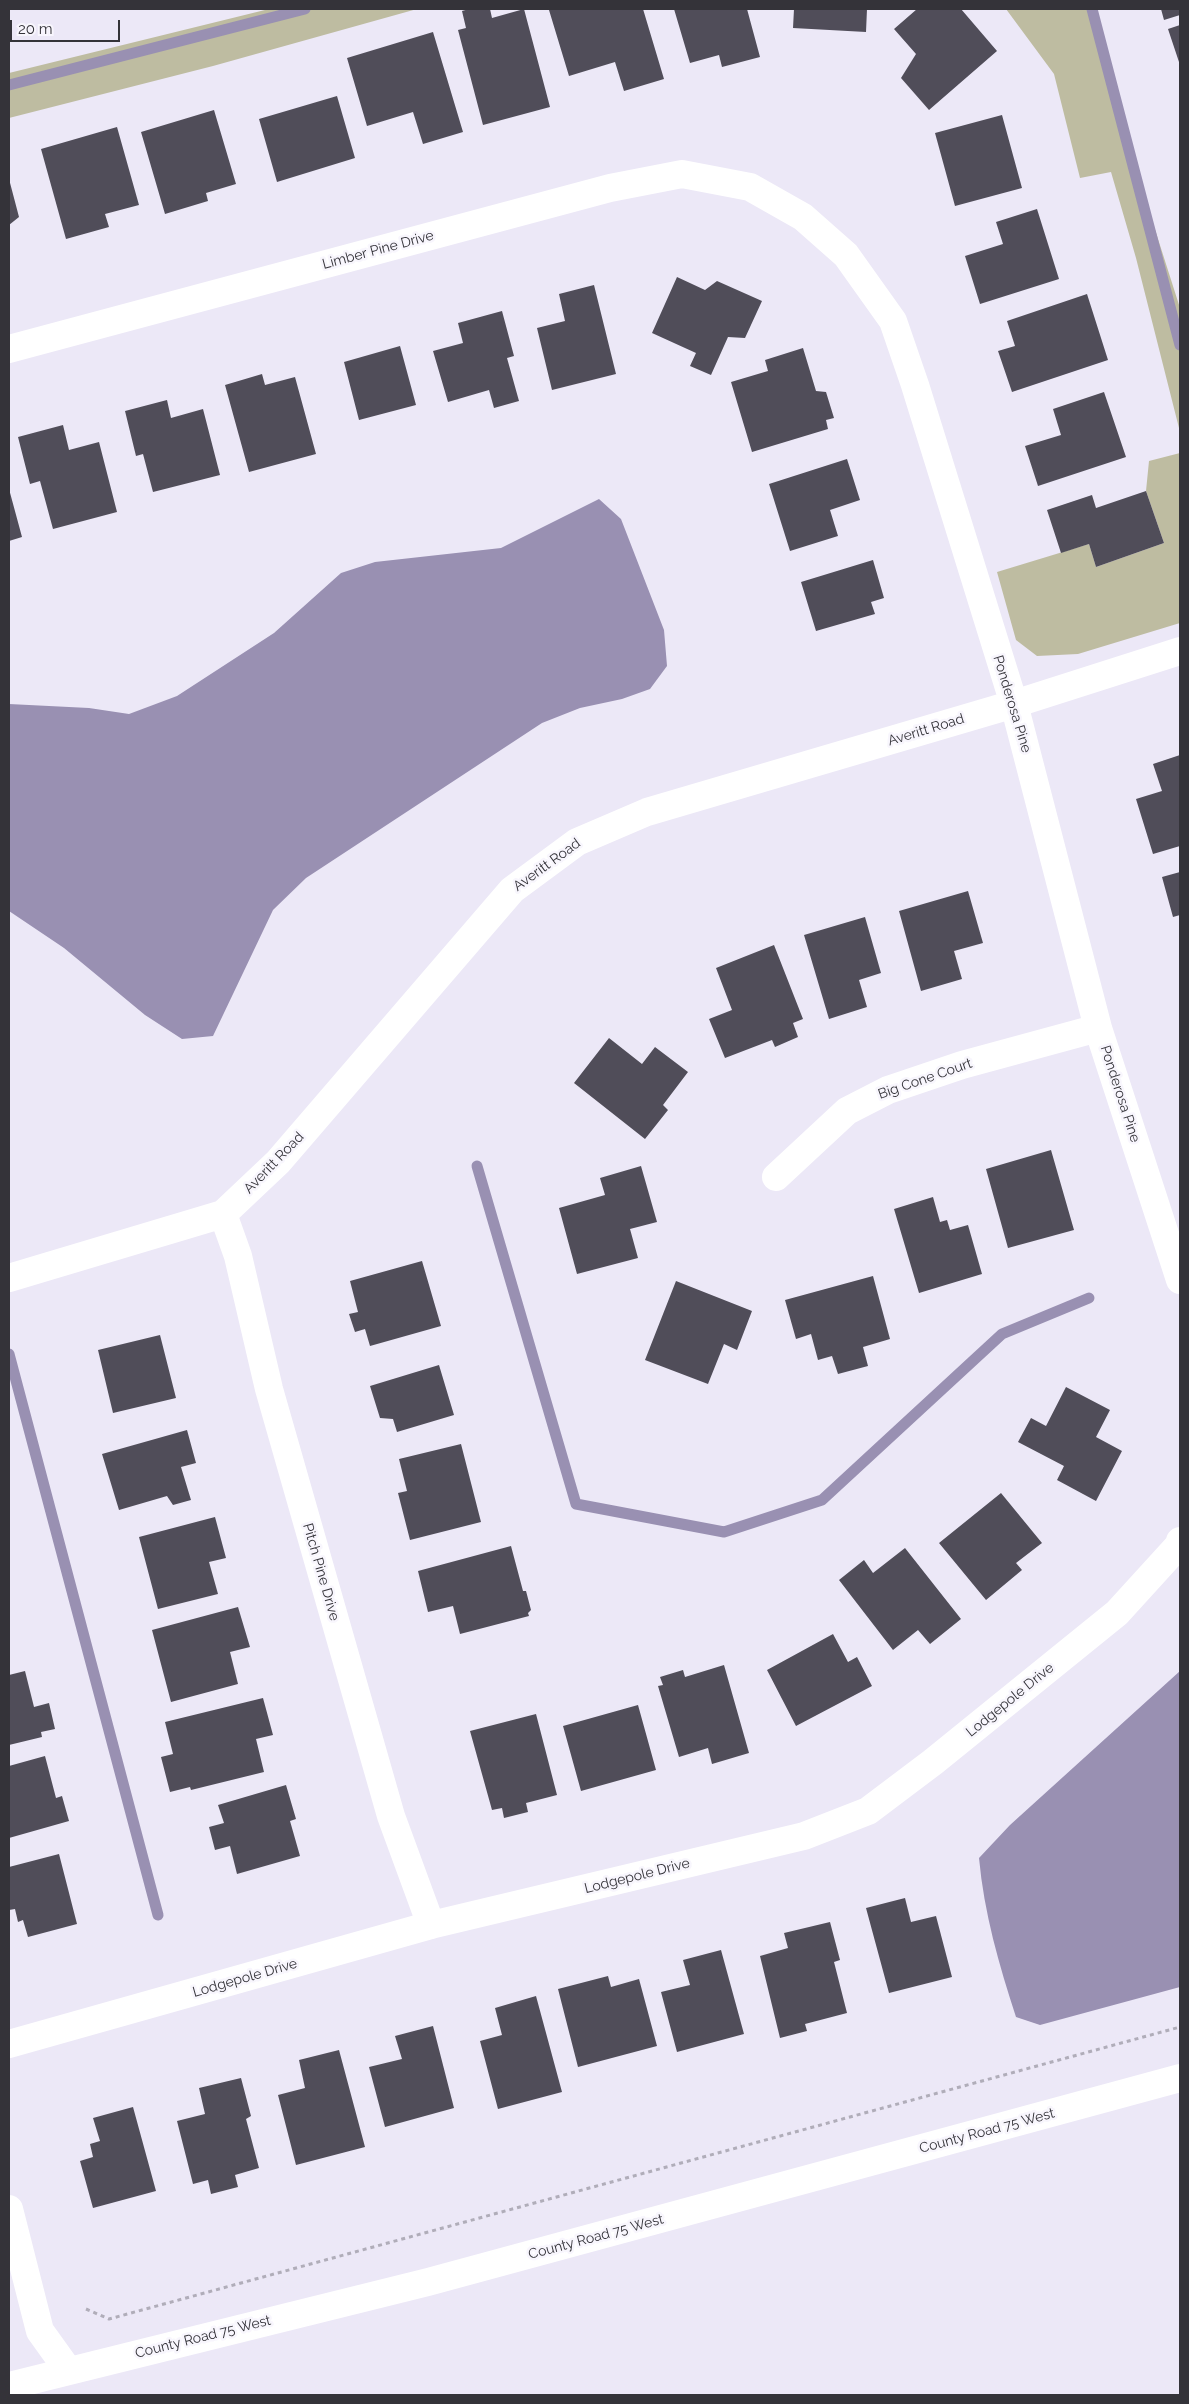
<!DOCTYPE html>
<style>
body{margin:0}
#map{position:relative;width:1189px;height:2404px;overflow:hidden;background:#ece8f7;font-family:Raleway,sans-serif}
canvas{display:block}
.frame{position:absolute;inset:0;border:10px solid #343339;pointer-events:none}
.scale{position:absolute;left:10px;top:20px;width:110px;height:22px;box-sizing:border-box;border:2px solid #343339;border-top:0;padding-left:6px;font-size:15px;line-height:18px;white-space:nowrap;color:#343339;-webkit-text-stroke:4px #f8f6fd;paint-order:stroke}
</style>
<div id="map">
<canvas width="1189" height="2404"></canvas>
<div class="frame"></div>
<div class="scale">20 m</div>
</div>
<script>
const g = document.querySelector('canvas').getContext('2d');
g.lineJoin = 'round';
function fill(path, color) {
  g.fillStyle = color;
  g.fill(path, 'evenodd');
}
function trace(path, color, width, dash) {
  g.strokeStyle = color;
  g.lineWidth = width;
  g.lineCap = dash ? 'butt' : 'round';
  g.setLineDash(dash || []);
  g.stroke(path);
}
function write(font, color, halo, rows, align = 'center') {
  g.font = font + ' Raleway,sans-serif';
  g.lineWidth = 5;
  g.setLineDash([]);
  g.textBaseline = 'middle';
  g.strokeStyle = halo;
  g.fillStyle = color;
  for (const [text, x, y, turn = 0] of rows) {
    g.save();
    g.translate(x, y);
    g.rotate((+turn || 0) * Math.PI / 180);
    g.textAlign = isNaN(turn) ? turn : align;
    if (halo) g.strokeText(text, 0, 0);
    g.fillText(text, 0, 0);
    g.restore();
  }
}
const green = new Path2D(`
 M269 9H417L213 66 9 118V73Z
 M1006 9H1093L1151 217 1180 308V432L1136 258 1111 172 1080 178 1054 74Z
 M1180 453V623L1078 654 1037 656 1016 640 997 572 1089 544 1096 567 1164 543 1146 491 1149 461Z`);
const water = new Path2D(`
 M599 499 621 519 664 630 667 666 650 689 622 699 580 708 542 723 306 878 273 910 213 1036 182 1039 145 1015 64 948 9 911V704L89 708 129 714 177 696 274 633 341 573 375 562 501 548Z
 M1180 1671V1987L1040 2025 1016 2017C999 1965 984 1913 979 1858L1010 1825Z`);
const stream = new Path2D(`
 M1092 9 1180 345
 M9 85 305 9
 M477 1166 576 1504 724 1532 822 1500 1002 1334 1089 1298
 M9 1354 158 1915`);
const building = new Path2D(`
 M469 9H490L492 18 524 9 550 107 483 125 458 30 466 28 462 11Z
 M552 9H643L664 79 624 91 615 62 569 76 549 10Z
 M674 9H747L760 57 722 67 719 55 690 63Z
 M794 9H867L866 32 793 28Z
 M917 9H961L997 51 929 110 901 78 916 54 894 29Z
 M1161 9H1180V15L1164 20Z
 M1180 25V65L1168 29Z
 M433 32 463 132 423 144 413 112 367 126 347 58Z
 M337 96 355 158 277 182 259 119Z
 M214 110 236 184 206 193 208 201 165 214 141 132Z
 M1002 115 1022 188 955 206 935 133Z
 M117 127 139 205 105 214 109 227 66 239 41 149Z
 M9 179 19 217 9 225Z
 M1037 209 1059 279 980 304 965 256 1003 244 996 222Z
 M677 277 705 290 717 281 762 301 745 338 728 337 711 375 690 366 696 353 652 333Z
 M594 285 616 374 552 390 537 328 565 321 559 294Z
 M1087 294 1108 360 1012 392 998 351 1015 346 1007 321Z
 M502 311 514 356 507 358 519 401 494 408 489 390 448 402 433 351 463 343 458 323Z
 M400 346 416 405 359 420 344 362Z
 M803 348 816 391 826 392 834 418 826 420 828 429 752 452 731 382 768 371 765 360Z
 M262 374 265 385 295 377 316 454 249 472 225 385Z
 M1104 392 1126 457 1038 486 1025 446 1061 435 1053 409Z
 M167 400 171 418 203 409 220 475 153 492 143 454 136 456 125 411Z
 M63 425 69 450 99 442 117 512 53 529 40 481 30 484 18 437Z
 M847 459 860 500 830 510 838 536 790 551 769 484Z
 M9 489 22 537 9 541Z
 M1146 491 1164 543 1096 567 1089 544 1061 553 1047 510 1092 495 1096 508Z
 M873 560 884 598 871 602 875 614 816 631 801 582Z
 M1180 755V846L1153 854 1136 799 1162 791 1153 764Z
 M1180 872V915L1173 917 1162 877Z
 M968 891 983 943 954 951 962 979 921 991 899 911Z
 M865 917 881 973 859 980 867 1007 829 1019 804 935Z
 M774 945 803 1019 793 1023 798 1037 775 1047 772 1040 725 1058 709 1019 732 1010 716 968Z
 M609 1038 642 1064 655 1047 688 1072 663 1105 668 1110 645 1139 574 1083Z
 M1051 1150 1074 1230 1008 1248 986 1169Z
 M641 1166 657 1222 630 1229 638 1258 577 1274 559 1208 605 1195 600 1178Z
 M933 1197 940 1222 947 1220 950 1230 968 1225 982 1274 919 1293 894 1209Z
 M422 1261 441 1326 370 1346 365 1329 355 1332 349 1314 358 1312 350 1281Z
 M873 1276 890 1339 863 1347 868 1366 838 1374 832 1356 818 1360 811 1334 796 1339 785 1300Z
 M676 1281 752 1311 737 1350 724 1344 708 1384 645 1360Z
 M160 1335 176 1398 113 1413 98 1350Z
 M439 1365 454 1415 397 1432 393 1419 380 1418 370 1386Z
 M1066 1387 1110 1410 1096 1437 1122 1451 1096 1501 1057 1480 1064 1466 1018 1442 1031 1418 1046 1426Z
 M187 1430 196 1463 181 1467 191 1500 173 1505 167 1496 119 1510 102 1454Z
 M461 1444 481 1522 410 1540 398 1493 407 1491 399 1459Z
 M1001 1493 1042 1543 1016 1563 1022 1570 986 1600 939 1543Z
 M215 1517 226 1558 209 1562 218 1594 158 1609 139 1537Z
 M511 1546 523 1591H526L531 1610 528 1613 529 1616 460 1634 453 1606 428 1612 418 1571Z
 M905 1548 961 1619 930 1644 918 1630 893 1650 839 1580 864 1560 873 1573Z
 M238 1607 250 1647 230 1652 238 1684 171 1702 152 1630Z
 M833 1634 848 1662 857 1657 872 1686 796 1726 767 1670Z
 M724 1665 749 1753 712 1764 708 1748 679 1757 658 1686 663 1685 660 1677 683 1670 685 1677Z
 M25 1671 34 1707 49 1703 55 1729 41 1732 42 1737 9 1745V1675Z
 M263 1698 273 1735 256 1739 264 1772 191 1790 190 1787 170 1792 161 1757 173 1754 165 1722Z
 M638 1705 656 1770 581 1791 563 1726Z
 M536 1714 557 1795 526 1803 528 1812 504 1818 502 1808 492 1810 470 1731Z
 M45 1756 56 1798 62 1796 69 1821 9 1838V1766Z
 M286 1785 296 1819 290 1821 300 1856 237 1874 230 1846 215 1850 209 1827 224 1823 218 1805Z
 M59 1854 77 1924 28 1937 23 1920 18 1922 15 1909 9 1910V1867Z
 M905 1898 911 1922 936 1916 952 1977 889 1993 866 1908Z
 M830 1922 840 1960 834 1962 847 2013 805 2024 807 2031 780 2038 760 1956 788 1948 784 1933Z
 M721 1950 744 2034 677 2052 661 1992 690 1985 683 1960Z
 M608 1976 611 1987 639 1979 657 2046 578 2067 558 1989Z
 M536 1996 562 2092 498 2109 480 2041 502 2035 495 2008Z
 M433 2026 454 2108 385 2127 369 2067 402 2059 395 2036Z
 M339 2050 365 2147 296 2165 278 2095 305 2088 299 2060Z
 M241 2078 251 2116 246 2119 259 2168 235 2175 238 2187 211 2194 208 2180 193 2184 177 2121 205 2114 199 2088Z
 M133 2107 156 2191 93 2208 80 2161 93 2157 90 2144 100 2141 93 2118Z`);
const path = new Path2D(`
 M86 2309 109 2319 1180 2027`);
const minor = new Path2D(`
 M9 349 610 188 682 174 750 187 803 217 846 255 893 321 915 385 1014 704 1098 1028 1180 1280
 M776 1177 847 1111 888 1090 962 1065 1098 1028
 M223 1214 238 1256 269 1389 391 1816 431 1925
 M9 1278 223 1214 278 1162 512 890 577 842 647 812 1014 704 1180 651
 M9 2044 431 1925 804 1836 868 1811 933 1762 1117 1613 1179 1545 1180 1541
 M9 2209 40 2331 68 2370
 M9 2386 428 2282 1180 2078`);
const streetNames = [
 ["Limber Pine Drive",378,250,-15],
 ["Ponderosa Pine",1012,704,73],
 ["Averitt Road",926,730,-17],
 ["Averitt Road",547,865,-36],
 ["Big Cone Court",925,1079,-19],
 ["Ponderosa Pine",1120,1094,72],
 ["Averitt Road",274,1163,-46],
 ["Pitch Pine Drive",321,1572,74],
 ["Lodgepole Drive",1010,1700,-39],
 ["Lodgepole Drive",637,1876,-14],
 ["Lodgepole Drive",245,1978,-16],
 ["County Road 75 West",987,2131,-15],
 ["County Road 75 West",596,2237,-15],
 ["County Road 75 West",203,2337,-14]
];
fill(green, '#bebca1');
fill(water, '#9990b2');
trace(stream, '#9990b2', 11);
fill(building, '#504d59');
trace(path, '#b0adb9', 3, [4, 4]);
trace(minor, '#fff', 28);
write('14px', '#343339', '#f8f6fd', streetNames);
</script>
